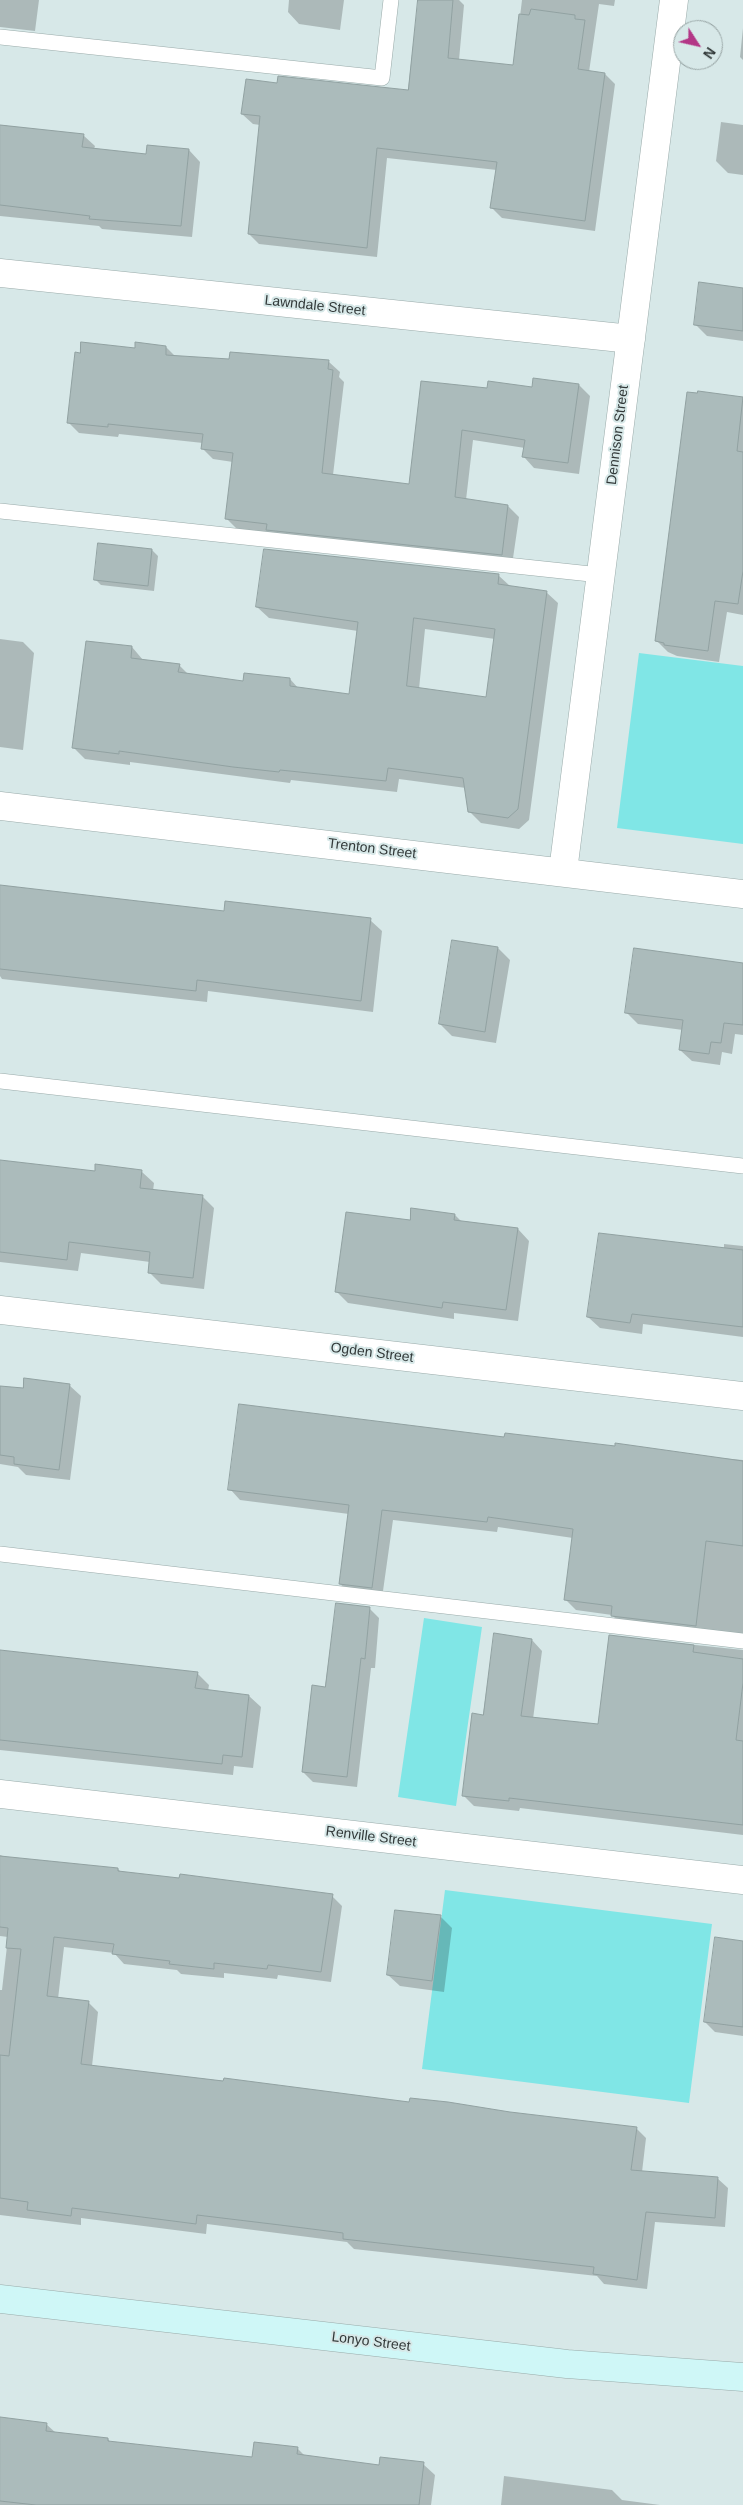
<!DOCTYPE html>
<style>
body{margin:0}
#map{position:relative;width:743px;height:2505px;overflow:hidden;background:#d7e8e8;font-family:Helvetica,sans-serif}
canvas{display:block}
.north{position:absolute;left:673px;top:20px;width:50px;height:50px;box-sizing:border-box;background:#d7e8e8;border:1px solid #95a2a2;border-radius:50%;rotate:125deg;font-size:14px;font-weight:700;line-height:20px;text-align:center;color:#323939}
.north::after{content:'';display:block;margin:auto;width:18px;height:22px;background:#b33686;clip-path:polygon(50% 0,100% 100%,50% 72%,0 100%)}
</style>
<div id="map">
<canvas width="743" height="2505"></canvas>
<div class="north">N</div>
</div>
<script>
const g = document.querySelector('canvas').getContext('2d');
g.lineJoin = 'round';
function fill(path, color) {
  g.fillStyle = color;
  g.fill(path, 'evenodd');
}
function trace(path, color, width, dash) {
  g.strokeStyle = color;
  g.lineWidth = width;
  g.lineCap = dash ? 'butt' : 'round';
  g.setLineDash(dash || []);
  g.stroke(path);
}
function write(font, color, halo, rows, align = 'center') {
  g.font = font + ' Helvetica,sans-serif';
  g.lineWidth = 4;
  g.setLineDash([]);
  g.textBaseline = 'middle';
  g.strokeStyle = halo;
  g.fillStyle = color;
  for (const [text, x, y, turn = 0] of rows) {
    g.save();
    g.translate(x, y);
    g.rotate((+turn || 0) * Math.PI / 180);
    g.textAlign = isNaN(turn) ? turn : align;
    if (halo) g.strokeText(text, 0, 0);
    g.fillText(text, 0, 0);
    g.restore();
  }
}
const green = new Path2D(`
 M639 653 743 666V844L617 828Z
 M424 1618 482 1627 456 1806 398 1797Z
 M445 1890 712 1924 689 2103 422 2069Z`);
const shadow = new Path2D(`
 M0 0H39L35 31 0 27Z
 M289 0H344L340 30 299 24 288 12Z
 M419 0H459L464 5 459 60 514 66 522 0H615L614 6 599 4 589 72 605 74 615 84 595 231 502 218 492 208 497 170 387 158 377 257 259 244 249 234 260 125 253 124 242 114 278 84 409 91Z
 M743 28V60L740 57Z
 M721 122 743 125V175L728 173 716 161Z
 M0 125 83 135 95 146 94 149 147 155 189 150 200 162 192 237 102 229 99 226 0 216Z
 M743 289V341L707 336 695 324Z
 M166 347 176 357 230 360 231 353 329 362 340 372 339 377 344 382 333 475 410 485 488 390 579 385 590 396 579 474 534 468 524 457 525 448 473 440 466 500 508 506 519 517 512 565 237 529 226 518 233 462 213 459 202 448 203 443 119 434 118 437 79 433 68 422 136 349Z
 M688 393 743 398V615L727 612 719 662 677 656 668 652 656 640Z
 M99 544 152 550 158 556 154 591 101 585 95 579Z
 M498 575 510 586 546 592 558 603 529 820 519 829 481 823 469 811 466 788 399 779 397 792 291 780 290 783 130 762V765L85 759 74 748 87 642 132 647 143 660 179 665 189 675 244 682 290 679 299 689 350 695 358 631 269 618 257 607ZM425 629 495 639 487 699 419 689Z
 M0 639 23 642 34 653 23 750 0 747Z
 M0 886 225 912 370 920 382 931 373 1012 208 991 207 1002 2 979 0 976Z
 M453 941 498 948 510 960 496 1043 452 1036 440 1024Z
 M635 950 743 963V1035L735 1034 732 1054 722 1052 720 1065 692 1061 680 1050 683 1030 638 1024 626 1012Z
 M0 1161 96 1172 97 1166 142 1172 154 1183 153 1191 202 1196 214 1208 204 1289 161 1284 149 1272 150 1262 81 1253 78 1271 0 1262Z
 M455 1215 462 1222 518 1229 529 1241 518 1321 454 1313V1319L348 1303 336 1291 411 1221Z
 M724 1244 743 1246V1337L643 1324 642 1334 600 1328 588 1317 724 1248Z
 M69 1385 81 1396 70 1480 26 1475 18 1467 0 1464V1387L24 1390Z
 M506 1439 743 1460V1642L623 1626 612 1615 576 1610 565 1599 573 1538 498 1527 497 1532 393 1520 382 1598 351 1594 340 1584 349 1514 240 1500 230 1489Z
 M369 1608 379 1618 375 1668H371L357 1787 313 1782 303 1772 326 1688Z
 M610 1636 743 1650V1835L520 1808 519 1811 474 1806 464 1796 484 1716 532 1640 542 1651 533 1719 599 1726Z
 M0 1651 197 1673 209 1685 208 1691 249 1696 261 1707 253 1768 234 1766 233 1775 0 1750Z
 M0 1855 11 1859 118 1869 122 1873 332 1896 342 1906 331 1982 278 1975 277 1979 224 1973V1978L181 1974 177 1970 124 1964 114 1953 64 1947 58 1999 88 2002 98 2012 92 2066 636 2128 646 2138 642 2172 717 2178 728 2188 725 2227 655 2222 647 2289 604 2284 597 2276 354 2249 347 2242 207 2224 206 2234 81 2218V2225L0 2215V1990H2L8 1937 0 1936Z
 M440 1916 452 1928 444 1992 400 1986 388 1975Z
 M743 1941V2036L715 2032 705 2022Z
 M0 2423 46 2424 56 2433 108 2439 111 2443 253 2459 298 2449 306 2457 380 2467 423 2464 435 2475 431 2505H0Z
 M504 2476 612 2490 622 2500 660 2505H501Z`);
const building = new Path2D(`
 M418 0H453L448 58 513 65 519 14 529 15 531 9 575 15V19L585 20 578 69 605 73 585 221 490 208 497 162 377 148 367 248 248 234 260 116 241 114 246 79 277 83 278 76 408 90Z
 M0 125 84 134 82 147 146 154 147 145 189 149 181 226 89 219 90 216 0 205Z
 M699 282 743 288V331L694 325Z
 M81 342 135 348V342L166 346V355L229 359 230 352 329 360 328 369 333 370 322 473 409 484 421 381 487 388 488 381 532 387 533 378 579 384 568 463 522 457 525 440 462 430 455 497 508 505 502 555 266 530 267 524 225 519 233 453 201 449 203 434 108 424V427L67 423 75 352 80 353Z
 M698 391 743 397 737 451 743 452V571L738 604 715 601 708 651 664 645V643L655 641 687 392 697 393Z
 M98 543 152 549 148 586 94 580Z
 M264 549 499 574 498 584 547 591 518 809 508 818 468 812 463 778 388 768 386 781 280 770 279 772 233 767 119 751V754L72 748 86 641 132 646 131 658 180 664 178 672 243 681 244 673 290 678V686L349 694 358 622 256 607ZM414 618 495 629 486 697 407 686Z
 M0 885 224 911 225 901 371 918 361 1001 197 980 196 991 0 969Z
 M452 940 498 947 485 1032 439 1024Z
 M634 948 743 963V1025L724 1023 721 1043 711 1042 709 1054 679 1050 683 1020 625 1013Z
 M0 1160 95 1171V1164L142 1170 140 1188 203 1195 193 1278 148 1273 150 1252 69 1242 67 1260 0 1252Z
 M411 1208 455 1214 454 1220 518 1228 506 1310 443 1302 442 1308 335 1292 346 1212 410 1220Z
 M599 1233 743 1250V1327L632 1314 630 1323 587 1317Z
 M24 1378 70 1384 59 1470 14 1464V1457L0 1455V1386L23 1388Z
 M239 1404 504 1437 505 1433 615 1446V1443L743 1461V1546L706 1541 696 1626 611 1616 612 1606 564 1600 573 1529 488 1517 487 1522 382 1510 372 1588 339 1584 349 1505 228 1490Z
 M336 1603 370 1607 365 1659 361 1658 347 1777 302 1772 312 1685 325 1687Z
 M494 1633 532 1639 521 1716 598 1724 609 1635 694 1645 693 1652 743 1659V1683L736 1740 743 1741V1825L509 1798V1801L462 1796 472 1713 483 1715Z
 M0 1650 198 1672 195 1688 249 1695 242 1757 223 1755 222 1764 0 1740Z
 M0 1856 118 1868V1871L179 1878 180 1874 333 1894 321 1972 268 1965 267 1969 214 1963V1969L169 1964 170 1961 112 1954 114 1944 54 1937 47 1996 89 2001 81 2064 223 2081 224 2078 409 2102 410 2098 448 2102 510 2112 637 2127 631 2170 718 2177 715 2218 646 2212 637 2280 593 2274 594 2267 343 2239V2233L280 2225 197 2215 196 2224 72 2208 71 2216 27 2210 28 2202 0 2198V2055L9 2056 21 1949 6 1948 8 1928 0 1927Z
 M395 1910 441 1915 432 1981 387 1975Z
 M715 1937 743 1941V2027L704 2022Z
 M0 2417 47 2423 46 2431 108 2438V2441L252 2457 254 2442 298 2447 297 2454 379 2465 380 2457 424 2462 419 2505H36L0 2501Z`);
const lane = new Path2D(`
 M0 37 382 78 391 0
 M0 511 600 575
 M0 1081 743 1166
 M0 1554 743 1641`);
const street = new Path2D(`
 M0 273 631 339
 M0 806 743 894
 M563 871 674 0
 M0 1310 743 1396
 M0 1794 743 1880`);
const secondary = new Path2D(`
 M0 2299 567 2364 743 2377`);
const streetNames = [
 ["Lawndale Street",315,306,6],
 ["Dennison Street",618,435,-83],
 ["Trenton Street",372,849,7],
 ["Ogden Street",372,1353,7],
 ["Renville Street",371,1837,7],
 ["Lonyo Street",371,2342,7]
];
fill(green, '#80e6e6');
fill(shadow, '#0003');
fill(building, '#abbbbb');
trace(building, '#91a1a1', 1);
trace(lane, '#99aaa9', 16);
trace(street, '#99aaa9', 29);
trace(secondary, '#99aaa9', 29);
trace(lane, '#fff', 15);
trace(street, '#fff', 28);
trace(secondary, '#cff7f7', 28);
write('14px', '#323939', '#d7e8e8', streetNames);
</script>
